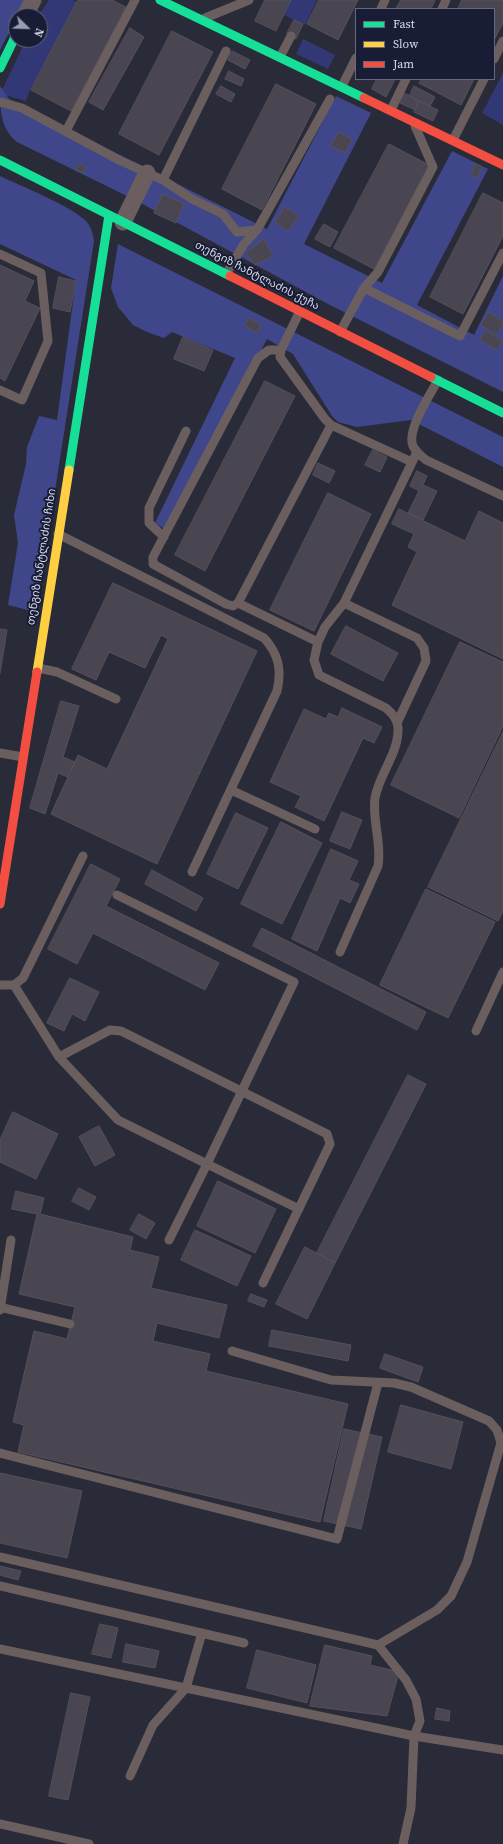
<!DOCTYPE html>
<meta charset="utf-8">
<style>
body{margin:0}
#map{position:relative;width:503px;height:1844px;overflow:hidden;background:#292b39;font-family:"Source Serif 4",serif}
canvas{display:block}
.legend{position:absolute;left:355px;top:8px;width:140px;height:72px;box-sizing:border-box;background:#191c35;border:1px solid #65687e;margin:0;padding:5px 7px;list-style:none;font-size:12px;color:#d7dbec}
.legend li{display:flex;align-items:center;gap:8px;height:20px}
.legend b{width:20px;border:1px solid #65687e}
.north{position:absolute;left:8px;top:8px;width:40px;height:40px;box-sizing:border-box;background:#191c35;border:1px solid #65687e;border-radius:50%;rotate:113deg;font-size:11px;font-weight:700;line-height:16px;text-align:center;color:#d7dbec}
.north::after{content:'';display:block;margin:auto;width:14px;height:18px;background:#9a9dad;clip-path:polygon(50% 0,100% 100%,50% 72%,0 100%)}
</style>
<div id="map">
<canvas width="503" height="1844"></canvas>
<ul class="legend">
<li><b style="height:5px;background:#16e098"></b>Fast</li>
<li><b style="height:5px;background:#ffcf43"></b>Slow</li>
<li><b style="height:5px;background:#f24e42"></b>Jam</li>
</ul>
<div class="north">N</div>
</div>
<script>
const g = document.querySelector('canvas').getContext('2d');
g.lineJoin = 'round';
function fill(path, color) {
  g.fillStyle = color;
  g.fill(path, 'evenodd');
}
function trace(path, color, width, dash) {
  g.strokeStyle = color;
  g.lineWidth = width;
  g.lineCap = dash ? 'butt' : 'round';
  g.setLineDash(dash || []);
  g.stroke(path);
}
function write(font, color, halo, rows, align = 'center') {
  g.font = font + ' "Source Serif 4","Noto Sans Georgian",serif';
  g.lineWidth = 4;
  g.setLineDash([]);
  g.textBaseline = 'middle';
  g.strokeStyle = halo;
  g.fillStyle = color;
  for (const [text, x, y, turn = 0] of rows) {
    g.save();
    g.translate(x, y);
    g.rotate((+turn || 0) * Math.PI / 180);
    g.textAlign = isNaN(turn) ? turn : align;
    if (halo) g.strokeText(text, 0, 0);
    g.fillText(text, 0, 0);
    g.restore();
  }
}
const green = new Path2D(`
 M49 0H73L77 2 30 90 26 101 4 95 1 92 26 40H40V16H38Z
 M291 0H317L305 25 284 15Z
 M303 39 335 55 328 69 296 54Z
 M503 73V125L482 113Z`);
const forest = new Path2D(`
 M0 0H26L0 50Z
 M0 86 9 99 267 229 336 96 371 113 304 244 382 283 452 151 488 169 417 305 474 335 503 276V392L330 305 135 200 17 142C0 128 0 109 0 86Z
 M0 176C21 186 71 206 86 221 91 227 93 233 94 241L36 612 8 605 18 543 14 515 26 464 27 447 39 416 57 420 76 280 0 244Z
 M118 244 503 437V467L411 420 357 427 338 422 332 416 293 354 267 339 168 531 155 523 235 358 172 332 164 338 147 332 133 325 118 307 111 288Z`);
const building = new Path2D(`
 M78 0H112L126 7 71 111 31 90Z
 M265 0H291L276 31 255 21Z
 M319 0H358L338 40 307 24Z
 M401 0H435L431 9H396Z
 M462 0H503V23L494 40V9H458Z
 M294 20 303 24 296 39 287 34Z
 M130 28 144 37 103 110 89 102Z
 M172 31 213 52 159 155 119 134Z
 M232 51 250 60 245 69 228 60Z
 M229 71 244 79 241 86 225 79Z
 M377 79H395L386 97 372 89Z
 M422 79H474L461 105 419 83Z
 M276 84 316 104 262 210 222 189Z
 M221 86 235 94 231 102 216 94Z
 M414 86 435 97 430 106 410 96Z
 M404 93 419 101 415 110 400 103Z
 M419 101 438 110 433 121 414 112Z
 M339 132 352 139 345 153 331 146Z
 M389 144 429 165 374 269 334 248Z
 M79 164 86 167 83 173 76 170Z
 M476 164 482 167 477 178 471 175Z
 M483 193 503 203V236L463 314 430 297Z
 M163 194 184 204 176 223 154 213Z
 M285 207 299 216 288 231 275 222Z
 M324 224 338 232 330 247 315 239Z
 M264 239 273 256 255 265 246 253Z
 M0 265 34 281 25 301 40 308 5 381 0 378Z
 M59 277 76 281 70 312 53 308Z
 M489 312 503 321V325L496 335 481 325Z
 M249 318 261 325 257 333 245 326Z
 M486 331 503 341 497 350 480 340Z
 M183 337 213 350 204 371 174 359Z
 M265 381 295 396 205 571 175 555Z
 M373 450 387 457 380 472 365 465Z
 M318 463 335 471 329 483 313 475Z
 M417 471 427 476 423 485 437 491 423 520 408 513 419 491 410 486Z
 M328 493 371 514 314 631 270 610Z
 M399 509 465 541 479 511 503 523V659L392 605 417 552 408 547 414 534 392 524Z
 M113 583 257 651 157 864 51 814 78 755 107 769 168 639 161 635 145 668 109 652 96 680 72 669Z
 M346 626 398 653 383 681 331 654Z
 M0 629 7 630 0 673Z
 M460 642 503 662V726L459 818 391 785Z
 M61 701 79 706 63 757 75 762 68 777 58 773 45 814 30 808Z
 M342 708 382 727 374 743 363 738 324 821 295 807 301 796 270 782 304 709 326 719 329 713 338 717Z
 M503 732V911L498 921 428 887Z
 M342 812 362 820 350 849 330 841Z
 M236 813 268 828 238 889 207 874Z
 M281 822 322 843 282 924 241 904Z
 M331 849 358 861 349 880 359 884 350 903 340 898 317 951 292 939Z
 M91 864 120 879 106 906 219 963 205 990 93 933 77 964 48 949Z
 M152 870 203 898 196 911 145 884Z
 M426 889 495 922 448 1018 380 985Z
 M262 928 426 1012 417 1030 253 946Z
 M70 978 99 992 85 1021 72 1014 64 1031 47 1023Z
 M408 1075 426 1084 335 1263 317 1253Z
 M13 1112 58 1134 36 1179 0 1162V1140Z
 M99 1126 115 1155 95 1166 79 1137Z
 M218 1181 276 1209 255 1253 197 1226Z
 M79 1188 96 1197 89 1210 72 1201Z
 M16 1191 44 1198 40 1214 133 1237 130 1250 159 1257 151 1288 227 1305 219 1338 157 1323 153 1341 210 1354 206 1371 348 1404 320 1522 18 1452 24 1425 13 1422 34 1331 67 1339 75 1307 19 1294 37 1214 12 1209Z
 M139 1214 155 1223 146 1239 130 1230Z
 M195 1230 251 1256 237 1286 181 1260Z
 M305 1247 335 1263 307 1319 276 1304Z
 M251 1294 267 1300 264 1307 248 1301Z
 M272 1330 351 1345 348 1361 269 1346Z
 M385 1354 423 1367 418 1382 380 1368Z
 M401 1405 463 1422 451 1469 388 1452Z
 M344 1429 382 1437 361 1529 324 1521Z
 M0 1473 82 1491 67 1558 0 1543Z
 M0 1566 21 1571 18 1580 0 1575Z
 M100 1624 118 1628 111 1658 92 1654Z
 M126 1644 159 1651 155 1668 123 1662Z
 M325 1645 372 1656 370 1665 399 1672 387 1716 310 1706Z
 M257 1650 316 1665 307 1703 247 1688Z
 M71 1693 90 1697 68 1800 49 1796Z
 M437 1708 450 1711 449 1721 435 1719Z`);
const lane = new Path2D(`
 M381 9 385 0
 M442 9 446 0
 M205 18 249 0
 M280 57 291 36
 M494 59 503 41
 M342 86 356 58
 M0 102 22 108 119 160 163 180 192 199 223 214 237 232 257 230
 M391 110 406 79
 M66 131 135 0
 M453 140 484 79
 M163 180 226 51
 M0 254 41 273 48 341 22 400 0 390
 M226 274 244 244 257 230 330 99
 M364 288 460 336 503 253
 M300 311 281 350 280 357 325 419 331 425 412 462
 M340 332 364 288 378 272 433 167 415 126
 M281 350H269L258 358 153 557V564L226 604 233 606 238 603 331 425
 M438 380C430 395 406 431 413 446 416 452 421 456 426 460L503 496
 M58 534 264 638C279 654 282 671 277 691L192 872
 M164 537 149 523V508L186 431
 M238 603 318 642
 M344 603 417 638 424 648 426 661 397 723
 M38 668 57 672 116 699
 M0 753 23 757
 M231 790 315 829
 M340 952 378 866C382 843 372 821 375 798 379 774 399 753 398 728 398 720 392 713 386 708L319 675 314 660 318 642 325 627 344 603 417 452
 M0 985H14L23 978 83 856
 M14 985 59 1057 118 1120 207 1164 294 982 117 895
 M476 1031 503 972
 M59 1057 110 1030 121 1031 327 1134 330 1144 263 1283
 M169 1240 207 1164 299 1209
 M0 1307 70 1324
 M0 1310 11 1240
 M0 1453 337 1539 378 1383
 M0 1557 378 1645 437 1610 451 1596 467 1562 501 1443 497 1430 489 1421 411 1387 394 1383 331 1380 232 1351
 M0 1586 244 1643
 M378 1645 406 1680 416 1699 420 1721 414 1736 411 1808 403 1844
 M0 1649 414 1736 503 1750
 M130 1776 153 1725 186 1688 202 1633
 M0 1824 89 1844`);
const street = new Path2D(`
 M25 16 33 0
 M123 222 147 173`);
const fast = new Path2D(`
 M160 0 364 98
 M0 68 16 35
 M0 160 230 276
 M431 377 503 413
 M69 470 109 215`);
const slow = new Path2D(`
 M37 672 69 470`);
const jam = new Path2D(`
 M364 98 503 165
 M230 276 431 377
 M0 904 37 672`);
const streetNames = [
 ["თენგიზ ჩანტლაძის ქუჩა",257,276,27],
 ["თენგიზ ჩანტლაძის ჩიხი",42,557,-81]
];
fill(green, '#323775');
fill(forest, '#3f478a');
fill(building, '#4a4651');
trace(building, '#55505b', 1);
trace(lane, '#6a5e5e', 9);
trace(street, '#6a5e5e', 17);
trace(fast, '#16e098', 9);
trace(slow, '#ffcf43', 9);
trace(jam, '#f24e42', 9);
write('11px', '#d7dbec', '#191c35', streetNames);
</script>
